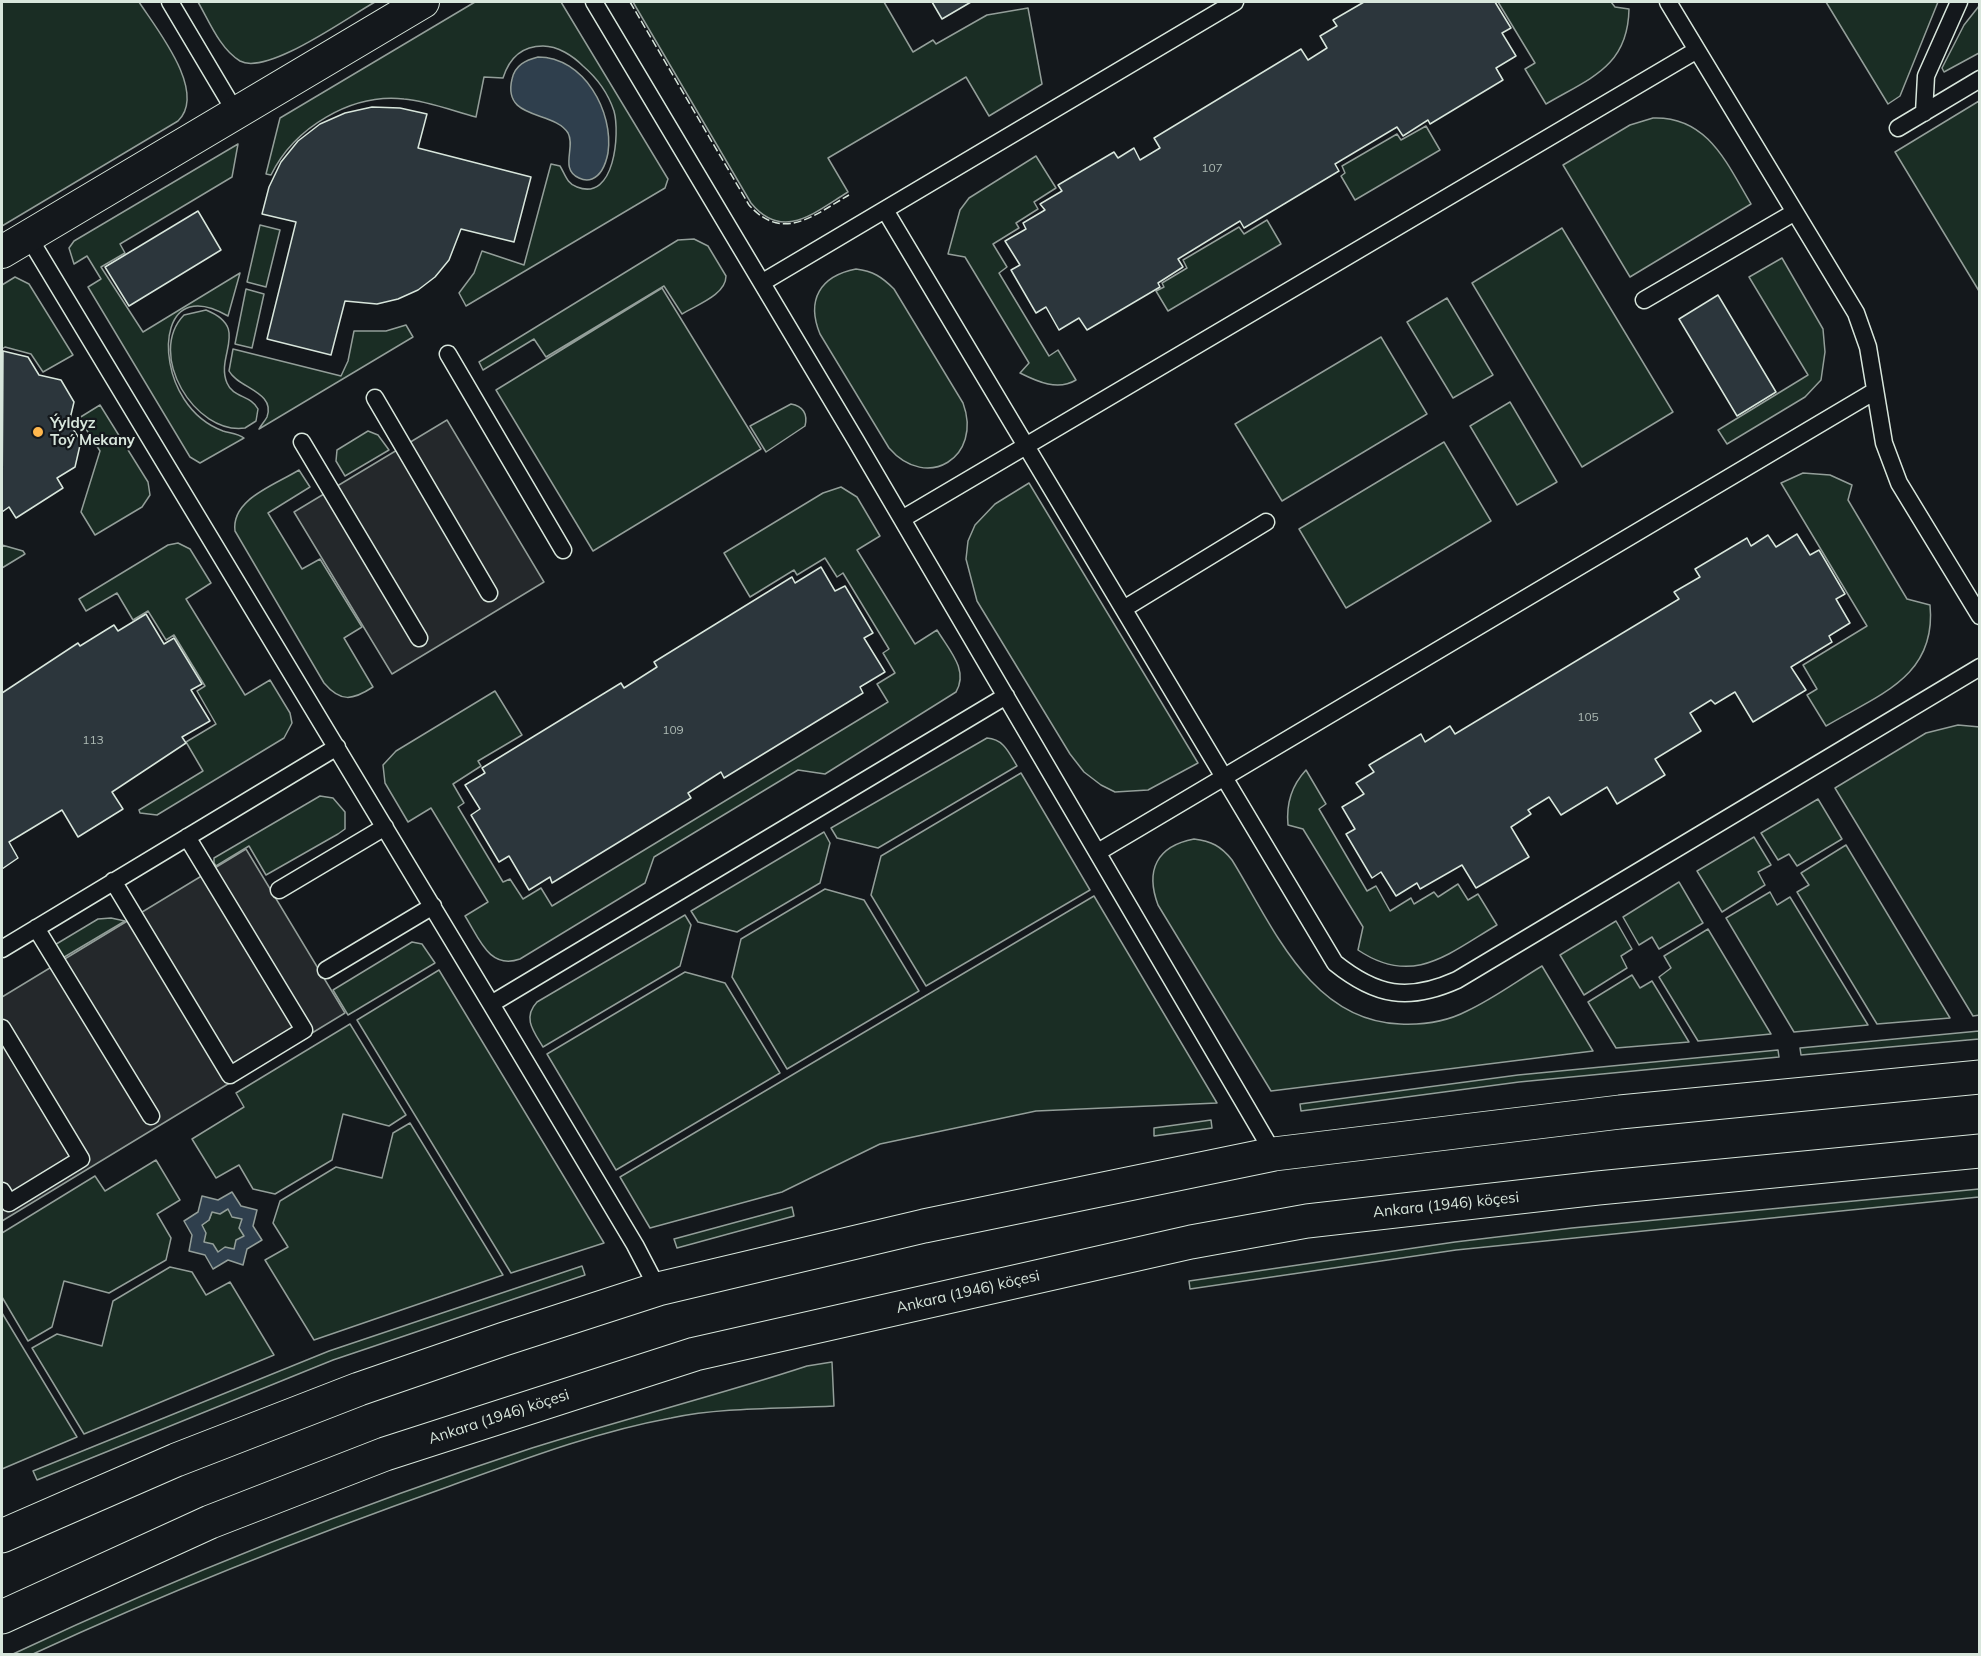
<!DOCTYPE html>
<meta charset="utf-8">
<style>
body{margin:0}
#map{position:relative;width:1981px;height:1656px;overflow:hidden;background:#14181c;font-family:Mulish,sans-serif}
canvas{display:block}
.frame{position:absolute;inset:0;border:3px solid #d8e6dc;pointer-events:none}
</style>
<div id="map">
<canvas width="1981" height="1656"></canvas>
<div class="frame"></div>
</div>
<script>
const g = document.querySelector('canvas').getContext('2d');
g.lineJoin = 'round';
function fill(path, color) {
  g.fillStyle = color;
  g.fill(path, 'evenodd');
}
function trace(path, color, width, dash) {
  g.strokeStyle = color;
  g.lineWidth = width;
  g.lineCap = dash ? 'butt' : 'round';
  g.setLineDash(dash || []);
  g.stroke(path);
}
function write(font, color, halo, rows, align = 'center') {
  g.font = font + ' Mulish,sans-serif';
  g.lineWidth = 4.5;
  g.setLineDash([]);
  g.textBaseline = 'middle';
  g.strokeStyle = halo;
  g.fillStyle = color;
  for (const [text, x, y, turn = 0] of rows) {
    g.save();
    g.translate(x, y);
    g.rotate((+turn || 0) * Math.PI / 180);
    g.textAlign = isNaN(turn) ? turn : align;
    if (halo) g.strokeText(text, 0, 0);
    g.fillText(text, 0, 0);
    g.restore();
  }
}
const green = new Path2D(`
 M2 2H139C156 28 208 92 178 121L2 226Z
 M198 2H375C348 17 267 76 240 61 220 49 209 21 198 2Z
 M475 2H561L668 179 665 188 466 306 459 293 474 273 482 251 524 265 551 164 560 166C565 174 567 184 577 187 615 202 620 133 614 111 608 93 597 78 583 66 573 56 558 46 543 46 521 46 509 59 503 78L484 77 476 117C453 111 428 101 404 99 351 93 294 128 271 175L266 174 280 118Z
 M633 2H884L913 52 933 40 936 44 987 15 1028 8 1042 84 989 116 966 77 828 158 848 192C815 212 783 242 751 203Z
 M1498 2H1611L1615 7 1629 9C1628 67 1590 78 1546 104L1525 69 1535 63Z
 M1826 2H1938L1900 96 1888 104Z
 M1979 6V53L1944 72 1942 68 1964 25Z
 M1979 101V291L1895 152Z
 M1653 118C1708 116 1727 164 1751 204L1630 277 1563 165 1630 125Z
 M1426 126 1440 150 1355 200 1341 176 1345 173 1342 166 1397 134 1401 140Z
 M238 144 232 177 120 244 125 253 101 267 143 332 240 273 228 316C163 278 156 357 184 399 193 413 207 425 223 431 230 433 239 434 244 438L200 463 190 457 88 287 101 279 87 256 74 264 69 248 74 241Z
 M1036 156 1056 188 1034 202 1038 209 1016 223 1019 228 993 244 1007 267 999 273 1049 356 1058 350 1076 380C1058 391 1038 382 1020 373L1029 363 965 257 948 254 960 210 969 198Z
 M1267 220 1281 244 1168 311 1156 291 1164 287 1162 283 1187 268 1183 260 1239 227 1244 234Z
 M260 225 280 230 266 287 247 282Z
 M1562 228 1673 412 1582 467 1472 283Z
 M694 239 708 246 726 276C726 295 696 305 682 314L664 286 546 357 534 339 483 370 479 362 678 240Z
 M1782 258 1823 329 1825 352 1821 380 1805 397 1727 444 1718 430 1808 375 1749 277Z
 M856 269C873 271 882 277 894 289L963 403C983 457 927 492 889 448L820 334C806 300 820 276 856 269Z
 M15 277 29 284 73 355 43 372 31 354 5 347 2 349V285Z
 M662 288 761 449 593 551 496 390Z
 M246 289 264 294 252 348 235 344Z
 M1447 298 1493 375 1453 398 1407 322Z
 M206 310C251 328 215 355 227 383 233 398 251 395 258 409L256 421 245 428C195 435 146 354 184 315Z
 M406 325 413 337 259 429C261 425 265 421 267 417 276 392 238 388 229 371L233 349 341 376 348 361 354 331H386Z
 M1381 337 1427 414 1282 501 1235 424Z
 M1510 402 1557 482 1517 505 1470 426Z
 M791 404C803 406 808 414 805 426L766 452 750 426Z
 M100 405 148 482 150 495 142 507 95 535 81 512 100 451 79 418Z
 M368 431 378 435 389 450 345 476 336 461 337 450Z
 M1444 442 1491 521 1346 608 1299 529Z
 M299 470 310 487 268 513 302 569 320 559 362 627 344 638 373 687C353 700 341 703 324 683L235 531C231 499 275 485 299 470Z
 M1803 473 1830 475 1852 485 1848 500 1907 599 1930 605C1937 677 1878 695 1826 726L1807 695 1817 689 1803 665 1867 626 1781 483Z
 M1029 483 1198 763 1148 790 1115 792 1101 785 1084 772 1070 754 977 601 966 559 968 541 975 525 995 504Z
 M841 487 857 497 880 536 857 550 915 644 937 630C949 650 969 670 956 692L825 774 798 770 654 857 645 883 520 959C489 970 479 938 465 916L488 902 431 808 408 822 385 783 383 765 396 751 495 691 522 735 478 761 481 766 453 784 464 803 458 807 503 882 510 879 523 899 541 888 552 906 888 702 877 684 895 673 883 653 889 649 843 573 837 577 825 558 797 575 794 570 750 597 724 553 823 493Z
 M178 543 190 549 211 583 186 599 245 695 270 680 290 713 292 723 284 738 157 815 140 813 139 810 203 771 186 742 216 724 197 691 205 686 174 635 166 640 148 611 133 620 117 593 86 611 79 599 168 545Z
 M2 545 23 551 25 554 2 568Z
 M1958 725 1980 727V1015L1973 1016 1835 788 1926 733Z
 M987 738C1004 739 1009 753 1017 766L878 848 837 838 831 828Z
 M1306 770 1326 804 1319 809 1367 891 1376 886 1390 911 1411 898 1414 904 1434 892 1438 897 1458 884 1468 900 1478 894 1497 925C1448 954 1413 987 1358 950L1363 927 1303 829 1288 825C1286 804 1292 785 1306 770Z
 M1021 773 1090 890 926 986 871 895 881 856Z
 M320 796 333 798 345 812V829L338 834 266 875 249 846 216 866 214 863V858Z
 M1818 799 1842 839 1797 866 1789 854 1778 860 1761 833Z
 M824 832 830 843 820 883 737 932 698 922 691 911Z
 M1754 837 1771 865 1758 872 1765 885 1722 912 1697 871Z
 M1194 839C1211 841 1221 846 1232 860 1273 926 1310 1021 1400 1024 1423 1025 1446 1022 1467 1011 1493 999 1517 981 1542 966L1593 1051 1271 1091 1158 905C1145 870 1157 846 1194 839Z
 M1846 845 1950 1018 1877 1024 1797 892 1809 885 1801 873Z
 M1679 882 1703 923 1659 949 1652 937 1639 945 1623 917Z
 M825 889 864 900 919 991 787 1069 732 977 741 939Z
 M1770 892 1777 905 1790 897 1868 1025 1794 1032 1726 918Z
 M1094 896 1217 1103 1036 1111 880 1144 782 1192 650 1228 620 1177Z
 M685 915 691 925 680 966 543 1047C534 1032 522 1018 537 1002Z
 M111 918 125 921 61 959 53 946 98 919Z
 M1616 921 1632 949 1621 956 1627 968 1584 995 1560 955Z
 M1708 929 1771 1034 1698 1041 1659 977 1671 968 1664 956Z
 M412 942 422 944 435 963 348 1015 333 990Z
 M439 970 604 1243 511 1273 357 1020Z
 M685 972 725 983 780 1073 616 1170 547 1054Z
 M1632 975 1640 988 1652 981 1689 1042 1616 1048 1588 1002Z
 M350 1024 406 1115 389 1126 343 1114 332 1160 275 1194 253 1189 239 1165 216 1178 192 1139 244 1107 236 1093Z
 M1979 1031V1039L1801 1055 1800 1048Z
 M1778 1050 1779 1057 1519 1082 1301 1111 1300 1104 1518 1075Z
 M1211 1120 1212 1128 1154 1136V1128Z
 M410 1123 503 1275 314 1340 265 1260 288 1247 273 1223 280 1201 336 1167 382 1178 393 1133Z
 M156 1160 180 1200 157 1214 171 1238 166 1260 109 1293 64 1281 52 1327 28 1341 2 1297V1233L95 1176 105 1191Z
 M1979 1189V1197L1456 1250 1190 1289 1189 1281 1455 1242 1572 1228Z
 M792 1207 794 1216 677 1248 674 1239Z
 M228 1209 242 1219 244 1236 234 1249 217 1252 204 1242 202 1225 209 1220 212 1212Z
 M582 1266 585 1275 333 1360 37 1480 33 1471 329 1351Z
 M170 1267 192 1272 206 1295 230 1282 274 1355 84 1434 32 1348 57 1334 102 1346 113 1301Z
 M2 1313 77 1437 2 1469Z
 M832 1362 834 1406C781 1409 724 1407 671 1418 595 1432 522 1460 450 1486 309 1536 169 1591 33 1654H13C181 1575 355 1506 532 1448 623 1419 716 1396 807 1366Z`);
const parking = new Path2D(`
 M447 420 544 582 392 674 294 512Z
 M246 849 345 1013 2 1221V997Z`);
const water = new Path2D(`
 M538 57C584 57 614 112 608 153 606 163 602 175 592 179 587 181 583 180 579 178 559 169 576 147 568 133 554 110 502 121 512 79 515 65 526 60 538 57Z
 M232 1192 241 1206 257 1210 253 1226 262 1240 247 1249 243 1265 228 1260 213 1269 205 1255 189 1251 192 1235 184 1221 198 1212 202 1196 218 1200ZM228 1209 232 1217 242 1219 239 1228 244 1236 236 1240 234 1249 225 1247 218 1252 213 1244 204 1242 206 1233 202 1225 209 1220 212 1212 220 1214Z`);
const building = new Path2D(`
 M932 2H971L942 19Z
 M1364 2H1495L1511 28 1502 33 1516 56 1496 68 1503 80 1430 124 1428 120 1403 136 1397 127 1335 164 1339 171 1244 228 1240 221 1178 259 1183 267 1158 283 1160 287 1087 330 1079 318 1059 330 1046 307 1036 313 1011 270 1020 265 1005 241 1026 229 1023 223 1045 210 1040 204 1062 191 1058 185 1114 152 1118 158 1134 148 1140 160 1160 148 1154 138 1301 49 1308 60 1327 48 1320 36 1337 26 1333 20Z
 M372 107 400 108 427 114 418 148 531 177 514 242 461 229 449 260 435 277 418 290 398 299 377 304 345 301 331 355 267 339 296 222 262 214 269 187 281 162 298 141 320 124 345 113Z
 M198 211 221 250 129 306 105 267Z
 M1718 295 1776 392 1737 416 1679 319Z
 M3 351 28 357 39 375 61 380 74 402 69 423 81 441 75 467 57 478 63 488 16 518 9 507 2 512Z
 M1797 534 1810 555 1819 550 1845 594 1836 599 1850 623 1829 636 1832 642 1791 667 1806 690 1753 722 1735 692 1715 704 1711 700 1690 713 1701 731 1655 759 1665 775 1617 804 1607 787 1561 815 1549 797 1528 810 1531 814 1511 827 1529 857 1476 888 1462 865 1420 889 1417 883 1396 896 1381 872 1372 878 1346 834 1355 829 1342 807 1364 794 1356 783 1374 772 1369 765 1421 734 1425 742 1450 726 1455 734 1679 599 1674 592 1700 577 1695 569 1747 538 1751 546 1768 535 1776 547Z
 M821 567 835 591 845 586 873 633 864 638 885 672 860 687 863 693 724 778 721 772 688 793 691 798 552 883 550 877 529 890 509 856 499 862 471 815 480 809 465 785 485 773 482 768 621 683 624 688 657 667 654 662 792 577 795 583Z
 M146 614 164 644 174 638 202 684 191 690 210 721 182 737 186 743 112 792 123 809 78 837 62 810 9 842 18 858 2 869V693L78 643 80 646 114 625 118 631Z`);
const lane = new Path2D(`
 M170 2 236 113
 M594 2 855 439 1274 1154
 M1668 2 1856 313 1868 347 1884 443 1899 483 1980 616
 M1924 113 1926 76 1959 2
 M1898 128 1980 79
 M885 210 1335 963C1376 996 1408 1002 1457 980L1980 667
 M28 236 491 1004 635 1245 658 1289
 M763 282 1235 2
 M1644 300 1795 212
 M448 354 563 550
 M375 398 489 593
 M302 442 419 638
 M902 519 1697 50
 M1125 608 1266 522
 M1098 852 1875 391
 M113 881 230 1075 304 1030 187 837
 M279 890 385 827
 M36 928 151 1116
 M2 949 337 747
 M326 970 433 906
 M491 1004 1006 696
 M2 1028 81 1159 9 1203 2 1191`);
const street = new Path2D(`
 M2 252 423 2`);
const secondary = new Path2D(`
 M2 1536 176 1460 359 1389 504 1339 658 1289 924 1226 1274 1154 1620 1112 1980 1077
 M2 1617 210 1522 385 1454 695 1354 1191 1242 1307 1221 1598 1188 1980 1151`);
const fence = new Path2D(`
 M630 2 749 205C783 243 814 215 849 195`);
const markers = [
 [38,432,6,"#ffb74d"]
];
const numberNames = [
 ["107",1212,168],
 ["105",1588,717],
 ["109",673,730],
 ["113",93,740]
];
const poiNames = [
 ["Ýyldyz",50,423],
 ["Toý Mekany",50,440]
];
const streetNames = [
 ["Ankara (1946) köçesi",1446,1205,-6],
 ["Ankara (1946) köçesi",968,1292,-13],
 ["Ankara (1946) köçesi",499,1417,-18]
];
fill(green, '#1a2d24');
trace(green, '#939e99', 1.5);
fill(parking, '#24282b');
trace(parking, '#939e99', 1.5);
fill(water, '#2f3f4d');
trace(water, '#939e99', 1.5);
fill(building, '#2c363c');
trace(building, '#d8e6dc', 1.5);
trace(lane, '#d8e6dc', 19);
trace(street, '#d8e6dc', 34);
trace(secondary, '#d8e6dc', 35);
trace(lane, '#14181c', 16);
trace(street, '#14181c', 32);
trace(secondary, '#14181c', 33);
trace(fence, '#d8e6dc', 1.5, [8, 3]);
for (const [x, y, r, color] of markers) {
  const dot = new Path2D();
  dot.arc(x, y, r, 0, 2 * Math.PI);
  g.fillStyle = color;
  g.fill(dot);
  trace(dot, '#14181c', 2);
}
write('12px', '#adbab4', null, numberNames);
write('bold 15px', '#d8e6dc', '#14181c', poiNames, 'left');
write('15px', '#d8e6dc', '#14181c', streetNames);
</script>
